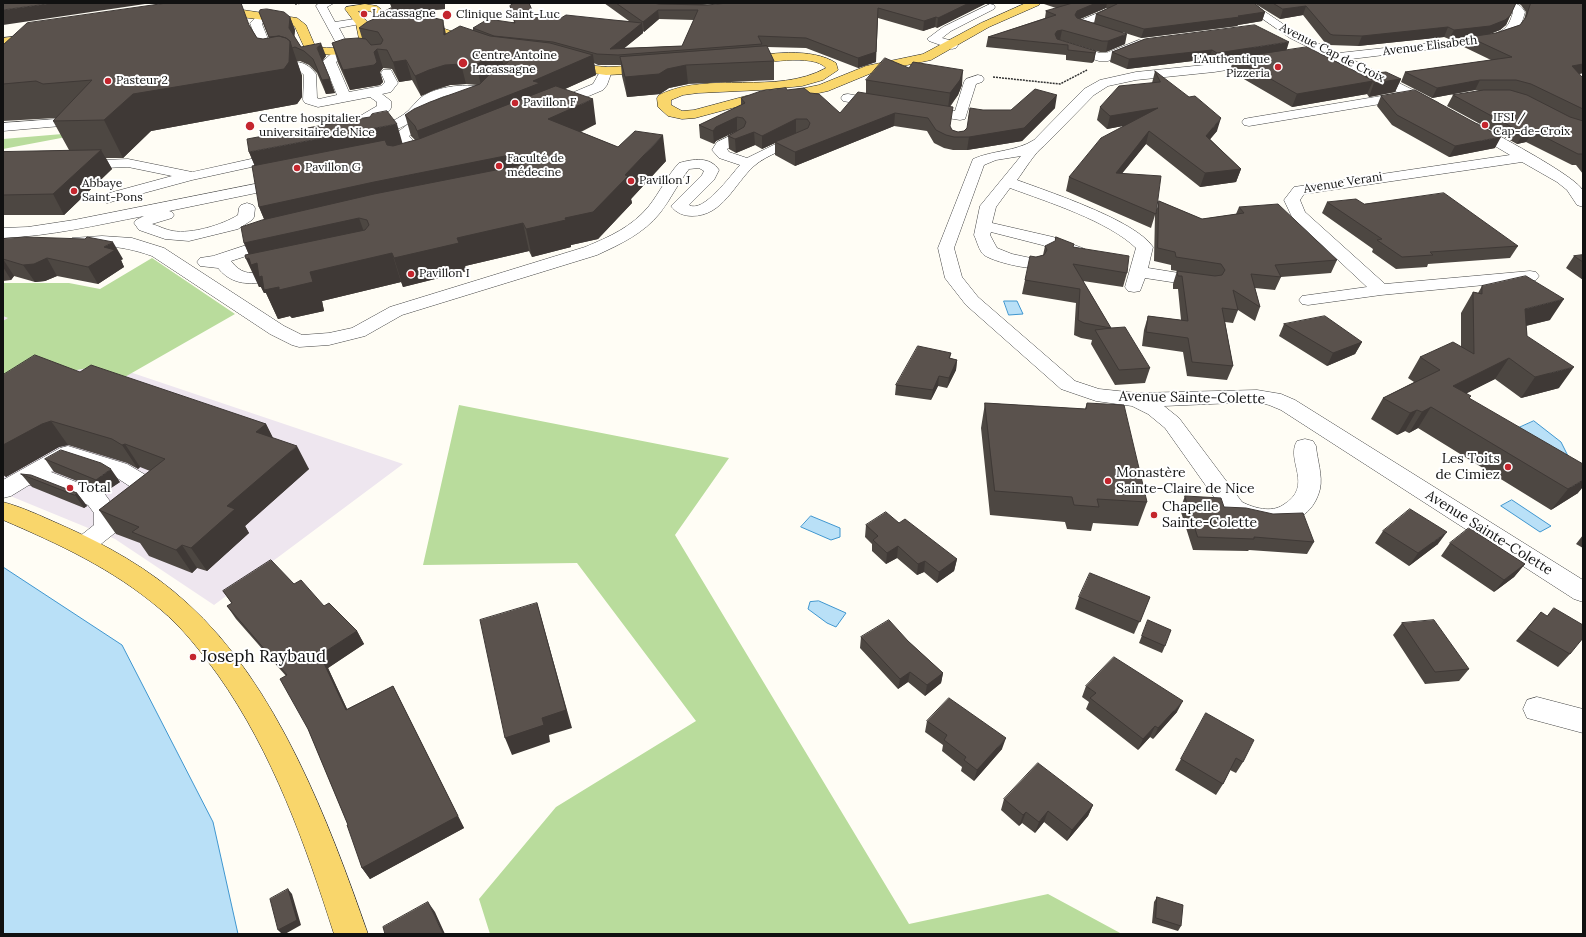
<!DOCTYPE html>
<meta charset="utf-8">
<style>
body{margin:0}
#map{position:relative;width:1586px;height:937px;overflow:hidden;background:#fffdf5;font-family:Lora,serif}
canvas{display:block}
.frame{position:absolute;inset:0;border:4px solid #111;pointer-events:none}
</style>
<div id="map">
<canvas width="1586" height="937"></canvas>
<div class="frame"></div>
</div>
<script>
const g = document.querySelector('canvas').getContext('2d');
g.lineJoin = 'round';
function fill(path, color) {
  g.fillStyle = color;
  g.fill(path, 'evenodd');
}
function trace(path, color, width, dash) {
  g.strokeStyle = color;
  g.lineWidth = width;
  g.lineCap = dash ? 'butt' : 'round';
  g.setLineDash(dash || []);
  g.stroke(path);
}
function write(font, color, halo, rows, align = 'center') {
  g.font = font + ' Lora,serif';
  g.lineWidth = 4;
  g.setLineDash([]);
  g.textBaseline = 'middle';
  g.strokeStyle = halo;
  g.fillStyle = color;
  for (const [text, x, y, turn = 0] of rows) {
    g.save();
    g.translate(x, y);
    g.rotate((+turn || 0) * Math.PI / 180);
    g.textAlign = isNaN(turn) ? turn : align;
    if (halo) g.strokeText(text, 0, 0);
    g.fillText(text, 0, 0);
    g.restore();
  }
}
const industrial = new Path2D(`
 M3 314 94 360 403 464 214 605 115 539 3 493Z`);
const forest = new Path2D(`
 M98 131 3 149V139Z
 M152 258 235 314 123 378 88 368 3 383V321L8 318 3 316V283H69L100 289Z
 M459 405 729 458 675 535 909 924 1048 894 1122 934H490L479 899 556 807 696 721 577 563 423 565Z`);
const water = new Path2D(`
 M1004 301H1017L1023 314 1009 315Z
 M1534 421 1561 442 1572 464 1514 430Z
 M1512 500 1551 526 1540 532 1501 506Z
 M811 516 840 528V537L831 540 801 527Z
 M3 567 122 645 213 822 238 934H3Z
 M819 601 846 613 836 627 827 623 808 609 810 602Z`);
const path = new Path2D(`
 M295 4 302 3
 M993 77 1060 84 1087 70`);
const minor = new Path2D(`
 M319 3H334L327 7 335 22 361 18 367 21 365 23 339 28 345 39 343 41H335L316 6Z
 M1240 3H1252L1298 34 1339 53 1485 37C1503 31 1508 30 1513 12L1504 3C1514 3 1519 2 1525 12 1519 35 1512 36 1491 42L1351 59 1439 103 1441 106 1439 109H1429L1410 99 1249 126 1244 125 1242 122 1244 119 1249 118 1399 93 1324 55 1214 72 1136 80 1108 86 1094 95 1044 146C1035 152 1024 171 1017 180 1049 192 1135 220 1153 247L1148 268 1210 278 1213 282 1210 286 1204 287 1145 278 1140 291 1134 292 1128 291 1125 287 1136 248C1108 221 1048 202 1010 188L996 207 992 223 1053 237 1085 249 1087 253 1085 257 1079 258 1042 245 991 232 990 235 997 248 1012 254 1040 260 1043 264 1040 268C1029 270 994 262 984 255 979 251 977 241 974 235L980 206 1021 156 996 160 984 165 954 248 962 277 978 297 1075 381 1099 389 1137 393 1257 390 1281 394 1295 400 1583 580V602L1574 599 1281 410 1269 405 1257 402 1164 406 1179 418 1242 502C1254 508 1271 513 1283 505 1315 486 1285 461 1297 441L1305 439 1313 441 1316 446C1317 459 1323 476 1320 489 1309 533 1258 530 1226 514L1165 428 1148 414 1132 406 1096 401 1061 389 966 305 948 282 945 278 938 248 973 159C993 150 1015 152 1034 140L1084 89 1100 80 1136 72 1214 64 1312 49 1290 38Z
 M990 4 994 5 995 7 994 9 951 31 942 38 956 42 958 45 956 48 952 49 929 41 927 39 943 27Z
 M1110 8 1114 9 1115 11 1114 13 1090 24 1104 29 1106 31 1104 33H1096L1076 26 1074 24 1076 22Z
 M263 13 269 16 262 24 278 64C294 60 306 60 316 74L317 98 319 99 337 95 323 61 331 54 366 48 370 49 372 52 370 55 339 60 336 62 349 92 381 86 385 82 381 73 383 70H391L398 83 391 92 382 94 391 101V108L389 111 359 128C377 128 394 123 408 111 412 107 416 102 420 98 438 85 468 83 489 88L492 94C489 100 485 101 478 100L476 97 479 94C463 92 442 93 429 104 423 109 420 116 413 120L437 112 442 113 444 116 442 119 423 126 409 136 420 148 422 156 420 159C412 161 404 164 396 162L394 159 396 156 407 153 406 149 394 135 412 121C393 134 367 140 344 134L342 131 348 123 377 106V102L370 97 318 107 305 103 303 100 304 75C290 61 285 74 271 71L263 58 250 23 259 14Z
 M1139 40 1143 41 1145 44 1143 47 1108 61H1099L1063 50 1061 47 1063 44 1067 43 1100 53H1106Z
 M606 67 610 68 612 71 607 85 603 90 558 109H548L546 106 548 103 593 84 602 68Z
 M978 75 982 76 984 79 982 82 976 84 965 119 960 120 922 114 917 113 915 110 917 107 922 106 955 111 964 82 966 79Z
 M848 94 882 100 887 101 889 104 887 107 882 108 843 101 841 98 843 95Z
 M56 119 61 120 63 123 61 126 3 131V123Z
 M1473 123 1478 124C1495 134 1578 177 1583 191 1584 195 1583 202 1583 207L1577 205 1567 190 1557 182 1522 162 1304 194 1300 200 1305 212 1385 284 1530 271 1536 272 1539 276 1536 280 1381 295 1308 305 1302 304 1299 300 1302 296 1367 287 1292 217 1284 200 1294 187 1510 155 1468 130 1466 127 1468 124Z
 M738 132 743 133 745 136 743 139 727 149 729 152 747 158 796 134 801 133 806 134 808 137 806 140C791 147 766 155 754 166 734 184 723 216 692 216 684 216 676 213 671 206L702 175 704 171 699 168 689 169C678 183 671 199 660 213 644 233 621 244 597 255L402 315 365 336 329 345 299 347 292 345 270 334 152 256C135 250 121 247 103 246 93 246 82 248 72 246L70 242 72 238 102 236 132 238 164 248 284 326 302 335 329 333 352 328 390 307 585 247C609 237 632 227 649 206 660 192 667 176 679 163 693 159 710 156 719 170L714 180 689 205C703 214 731 175 740 165L719 158 712 150 717 142Z
 M283 152 288 153 290 156 288 159 192 180 107 203 102 201 99 198 102 195 172 176 128 167 78 169 73 168 71 165 73 162 78 161 128 159 192 172Z
 M285 178 290 180 293 183 290 186 169 211 172 212 174 215 172 218 152 224C159 226 166 230 173 231 192 234 222 225 238 215L239 208 241 205 247 203 253 205 255 208 254 217 252 220 238 229 189 241 165 239 139 230 134 223 136 220 144 216C97 225 51 236 3 238V228L28 227 74 220Z
 M274 236 280 237 282 241 280 245 231 261C250 286 267 263 290 268L293 272 290 276C265 282 237 292 218 268L200 266 197 262 200 258 213 256Z
 M68 446 127 464 161 484 164 490 161 496 91 552 83 555 75 552 71 546 75 540 94 525V513L88 505 41 486 29 485 11 496 3 498V480L60 448ZM70 461 111 474 137 491 115 508 104 493 51 472Z
 M1537 697 1583 709V733L1527 718 1523 709 1527 700Z`);
const major = new Path2D(`
 M1026 3H1040L1039 5 989 27 931 60 874 72 828 91 800 97 747 104 695 118 682 119 668 116 658 107 657 98 659 95C710 70 775 96 826 68 813 53 762 63 743 66L739 65 737 62 739 59C766 53 812 47 836 63L838 70 823 80 802 86 761 90 698 93 683 95 671 100V105L682 111 694 110 746 96 800 89 819 85 866 66 923 54 981 23Z
 M365 4 377 6 392 18 445 29 480 41 482 43 480 45 476 47 439 34 384 22 370 11H358L368 23 371 40C359 57 323 57 306 51L295 27 290 23 216 14 211 11 216 8 243 10 297 18 306 25 315 46C329 50 348 48 359 39L356 24 345 9 346 7Z
 M37 34 41 35 43 37 41 39 3 46V38Z
 M566 58 587 65 606 67 650 65 654 66 656 69 654 72 650 73 606 75 586 72 562 65 560 62 562 59Z
 M3 502C22 507 41 516 59 524 105 544 150 569 187 603 277 684 329 822 368 934H334C305 843 273 753 218 675 201 652 183 628 160 609 113 569 59 544 3 520Z`);
const wall = new Path2D(`
 M390 3H445V9L409 12 446 34 473 30V28L514 22 512 15 510 6 514 3 508 4 507 3H529L534 15 561 18 629 21 604 3H724L702 5 987 3 937 28 935 27 923 31 878 18 876 62 858 68 806 48 767 47 774 61V80L688 84 669 88 660 94 627 97 622 76 621 65H598L594 63 596 75 565 89 596 124 581 132 618 147 666 161 631 199 632 203 598 239 571 245V247L532 257 529 251 465 266 467 271 403 287 401 282 322 301 324 311 292 318 290 316 278 319 266 293H264L261 287H259L249 255 244 243 264 219 259 207 255 166 249 152 403 144 415 140 411 136 405 115 477 85 466 84 450 85 434 90 421 96 412 80 399 82 392 69 383 68 380 72 383 82 380 85 350 90 338 63 332 43 362 38 359 28 392 8ZM659 19 694 20 682 46 624 48 643 33V31L644 32Z
 M1041 3H1254L1265 12 1262 21 1238 25 1237 26 1141 38 1122 32 1125 44 1106 52H1100L1060 40H1059L1096 51 1094 61 1092 63 1066 60V55L986 47 988 37 1045 18 1046 11 1056 8ZM1106 8H1110L1096 14 1094 23 1080 19Z
 M1254 3H1516L1506 25 1500 30 1487 35 1496 33 1520 25 1524 20 1526 12 1521 5 1517 3H1583V73L1579 74 1583 78V174L1576 165H1572L1526 142 1517 144 1447 106 1453 95 1479 91 1475 90 1432 98 1401 82 1405 72 1491 60 1464 47 1469 37 1449 39 1444 37 1358 46 1329 45 1326 44 1303 15 1280 19Z
 M259 12 290 17 295 30 294 36 301 47 326 56 322 61 335 93 326 94 317 73 309 65 300 61H297L302 76V97L297 104 151 131 123 158H106L112 169 64 215H3V152L69 150 53 121 56 118 3 121V45L250 26 257 38 263 39 269 38Z
 M1145 39 1286 50 1365 77 1366 74 1401 79 1395 92 1369 97 1367 94 1292 107 1230 71 1233 60 1214 62 1209 59 1127 69 1110 62 1112 52Z
 M909 68 962 85 958 95 950 107V127L952 130 958 132 964 131 983 110H1011L1055 108 1022 141 967 150H953L944 148 934 143 927 131 894 126 795 166 775 155V143L762 149 755 145 736 153 729 149 728 136 736 131 716 141 714 144 700 138 699 125 741 105V98L787 90 810 93 840 113 866 93V80Z
 M1155 71 1217 131 1210 139 1241 169 1236 182 1200 187 1146 144 1122 173 1156 212 1159 201 1202 219 1236 214 1239 207 1337 260 1331 273 1281 277 1275 290 1255 288 1260 307 1255 321 1238 310 1233 323 1225 322 1233 366 1227 380 1187 376 1183 352 1142 346 1144 330 1148 316 1181 320 1178 289H1173V284L1177 271 1171 270V265L1154 261 1155 215 1151 228 1066 191 1069 177 1123 126 1107 129 1097 120 1100 107 1152 83Z
 M1381 96 1495 148 1449 157 1392 125 1377 106Z
 M1327 202 1364 204 1518 246 1510 258 1428 264 1427 267 1396 269 1372 252 1373 249 1322 213Z
 M3 239 123 259 121 260 124 267 98 284 57 276 45 281 35 282 14 276 11 280 3 281Z
 M1045 246 1073 247 1127 273 1123 287 1083 281 1111 328 1150 368 1145 383 1115 385 1091 344 1092 340 1081 338 1074 335 1076 303 1022 294 1025 280 1036 257 1043 255Z
 M1583 255V280L1566 268 1574 256Z
 M1482 286 1550 320 1526 326 1527 336 1559 388 1521 398 1495 379 1466 393 1469 398 1578 493 1551 510 1418 428 1409 433 1405 431 1397 435 1371 419 1383 398 1414 382 1408 378 1420 357 1461 346V313L1473 292 1478 293Z
 M1284 324 1362 342 1355 354 1327 366 1279 336Z
 M951 353 950 358 957 360 956 370 947 388 938 386 931 400 895 395 896 385Z
 M80 372 266 424 273 438 309 469 245 526 249 533 207 571 197 568 192 573 149 556 140 543 116 534 99 510 150 471 140 467 138 469 127 463 68 445 59 447 6 477 3 475V375Z
 M985 403 1085 409 1087 403 1147 502 1138 526 1093 523 1091 531 1067 529 1065 522 990 515 981 428Z
 M45 459 120 482 105 492 54 472Z
 M21 474 77 493 87 506 84 508 32 487Z
 M1185 496 1224 507 1314 542 1307 554 1249 550 1248 551 1193 550 1180 509Z
 M899 523 957 559 954 571 937 583 924 572 917 575 897 558 886 564 872 551V544L865 537 866 525Z
 M1383 531 1438 544 1409 566 1375 543Z
 M1583 535V548L1576 544Z
 M1450 543 1525 564 1514 577 1494 592 1441 556Z
 M294 584 324 606 357 631 364 644 328 668 347 709 393 686 464 828 370 879 362 868 348 825 286 676 236 619 227 606 232 604 223 591Z
 M1079 597H1150L1134 634 1075 609Z
 M1541 612 1570 654 1558 667 1516 641Z
 M1148 620 1165 646 1162 653 1139 643Z
 M1402 623 1469 669 1459 681 1425 684 1393 635Z
 M861 637 908 641 943 673 941 683 925 696 908 682 898 689 860 648Z
 M1086 686 1177 712 1153 739 1150 737 1138 750 1086 709 1089 702 1082 697Z
 M1206 713 1243 762 1236 773 1230 770 1223 784 1216 795 1175 770Z
 M927 721 1002 749 974 781 961 771 962 767 942 751 943 745 925 732Z
 M1004 799 1093 805 1088 816 1067 841 1044 822 1035 833 1022 823 1019 826 1001 810Z
 M1157 897 1181 926 1178 931 1152 923 1154 902Z`);
const shadedWall = new Path2D(`
 M54 3H145V4L3 25V10Z
 M390 3H445V9L393 13Z
 M677 3H724L677 6Z
 M969 3H987L937 28 938 18Z
 M1096 3H1107L1106 8 1075 21V15L1077 11Z
 M1306 6 1303 15 1280 19 1283 9Z
 M658 10 659 19 644 32 643 22Z
 M1265 12 1262 21 1238 25 1237 26 1141 38 1144 29Z
 M1510 16 1506 25 1500 30 1485 36 1449 39 1454 30Z
 M290 17 295 30 294 41 289 28Z
 M936 17 935 27 923 31 924 21Z
 M443 20 447 39 444 35Z
 M642 23 643 33 616 55 610 49Z
 M1448 27 1444 37 1358 46 1362 36Z
 M1062 30 1060 40 1056 41 1053 44 1055 34 1057 31Z
 M1127 34 1125 44 1106 52 1108 41Z
 M290 41 302 76V97L297 104 151 131 123 158 104 120 133 94Z
 M1289 42 1286 52 1234 58 1233 60 1214 62 1217 53Z
 M321 43 326 56 322 62 317 48Z
 M377 49 383 68 380 72 383 82 380 85 350 90 343 70 374 52Z
 M1212 50 1209 59 1127 69 1129 59Z
 M1096 51 1094 61 1092 63 1095 53Z
 M876 52V62L858 68V58Z
 M501 53 505 73 481 85 476 65 487 58Z
 M593 55 596 75 423 153 417 131Z
 M406 60 412 80 399 82 393 62Z
 M461 64 466 84 450 85 434 90 421 96 415 76 429 70 445 65Z
 M1583 64V73L1566 77 1572 66Z
 M686 65 688 84 669 88 660 94 627 97 625 77Z
 M963 70 962 85 958 95 948 108 950 93Z
 M330 79 335 93 326 94 322 80Z
 M1401 79 1395 92 1369 97 1374 83Z
 M1480 80 1475 90 1432 98 1437 88Z
 M1373 81 1367 94 1292 107 1297 94Z
 M1057 95 1055 108 1022 141 967 150 969 137Z
 M593 99 596 124 553 144 548 119Z
 M1158 108 1154 120 1107 129 1110 116Z
 M895 113 894 126 795 166V152Z
 M737 117V131L716 141 714 144 713 131 716 127Z
 M1221 118 1217 131 1202 149 1206 136Z
 M796 119V133L775 142V143L762 149V136Z
 M397 124 405 152 261 181 249 152Z
 M1149 131 1146 144 1112 186 1116 173Z
 M1533 131 1526 142 1517 144 1523 133Z
 M754 132 755 145 736 153 735 139Z
 M663 135 666 161 631 199 632 203 598 239 571 245V247L532 257 526 229 565 218 625 175Z
 M1501 137 1495 148 1449 157 1455 146Z
 M101 150 112 169 64 215 53 194Z
 M515 154 521 181 271 235 259 207 374 182Z
 M1241 169 1236 182 1200 187 1205 173Z
 M359 218 369 246 310 272 392 253 401 282 322 301 324 311 292 318 290 316 278 319 266 293H264L261 287H259L246 259 249 258 253 264 244 243Z
 M523 223 529 251 465 266 467 271 403 287 394 258 457 238Z
 M113 242 123 259 121 260 124 267 98 284 88 267 104 247Z
 M47 258 57 276 45 281 35 282 23 265Z
 M3 259 14 276 11 280 3 267Z
 M1564 299 1550 320 1512 329 1525 309Z
 M1362 342 1355 354 1327 366 1333 353Z
 M1509 358 1495 379 1440 407 1453 386Z
 M957 360 956 370 947 388 949 378Z
 M1574 367 1559 388 1521 398 1535 377Z
 M939 376 938 386 931 400 933 390Z
 M1431 407 1418 428 1409 433 1422 412Z
 M1417 410 1405 431 1397 435 1410 413Z
 M51 421 68 445 59 447 6 477 3 473V445L42 424Z
 M266 424 278 448 256 432Z
 M125 444 140 467 138 469 122 445Z
 M297 446 309 469 245 526 249 533 207 571 191 548 227 506Z
 M111 469 120 482 105 492 96 480Z
 M1583 480V487L1578 493 1551 510 1568 489Z
 M77 493 87 506 84 508 75 495Z
 M1447 532 1438 544 1409 566 1418 553Z
 M182 545 197 568 192 573 176 550Z
 M898 546 897 558 886 564 887 553Z
 M957 559 954 571 937 583 939 572Z
 M925 561 924 572 917 575 918 564Z
 M1525 564 1514 577 1494 592 1504 580Z
 M537 603 572 728 549 735 550 742 512 755 505 738Z
 M357 631 364 644 328 668 353 722 346 710 320 655Z
 M910 672 908 682 898 689 900 679Z
 M943 673 941 683 925 696 927 685Z
 M393 686 464 828 370 879 362 868Z
 M1183 701 1177 712 1153 739 1158 728Z
 M1155 726 1150 737 1138 750 1143 739Z
 M1006 738 1002 749 974 781 977 770Z
 M1093 805 1088 816 1067 841 1072 830Z
 M1048 811 1044 822 1035 833 1039 822Z
 M1026 812 1022 823 1019 826 1023 815Z
 M288 889 292 894 301 925 285 934H282L278 930Z
 M428 902 435 912 445 934H443Z`);
const building = new Path2D(`
 M3 3H54L3 10Z
 M167 3H241L249 25 257 38 263 39 279 36 286 38 290 41 289 62 284 69 133 94 104 120 53 121 92 80 43 84 36 81 3 84V45L27 23Z
 M514 3H529L534 15 561 18 566 15 642 23 610 49 682 46 698 10H658L643 22 616 3H653L659 4 707 5 728 3H969L938 18 936 17 924 21 878 8 876 52 858 58 806 38 758 36 762 44 618 55 597 54 553 42 494 36 473 28 488 19 515 23 510 6Z
 M1073 3H1096L1077 11 1075 15 1077 18 1127 34 1108 41H1102L1062 30 1057 31 1055 34 1057 39 1096 51 1095 53 1068 50V45L988 37 1056 15 1046 11Z
 M1117 3H1254L1265 12 1238 16 1240 17 1144 29 1096 14 1117 4Z
 M1273 3H1516L1510 16 1505 20 1490 26 1454 30 1448 27 1362 36 1333 35 1330 34 1306 6 1283 9Z
 M1531 3H1583V64L1572 66 1583 78V109L1531 84 1516 80H1480L1437 88 1405 72 1512 57 1469 37 1496 33 1520 25 1526 17Z
 M391 8 443 20 444 35 460 26 490 36 550 43 593 55 533 81 540 83 417 131 415 126 405 115 414 109 430 102 480 84 489 75 488 72 507 63 512 57 509 53H501L487 58 476 65 461 64 445 65 429 70 415 76 406 60 393 62 387 50 377 49 374 52 377 62 374 65 343 70 332 43 344 39 358 38 366 39 371 45 381 44 383 40 378 32 359 28 367 22 374 19 373 18Z
 M267 9 284 12 290 17 289 28 301 47 321 43 317 48 330 79 322 80 313 59 304 51 295 47 292 48 290 41 286 38 279 36 269 37 259 12 260 10Z
 M1255 25 1289 42 1217 53 1212 50 1129 59 1112 52 1145 39Z
 M767 46 774 61 686 65 667 69 659 74 625 77 620 57Z
 M1307 47 1372 80 1366 74 1386 72 1401 79 1374 83 1373 81 1297 94 1234 58Z
 M885 58 909 68 913 62 963 70 960 80 950 93 866 80Z
 M1155 71 1189 97 1195 96 1221 118 1206 136 1241 169 1205 173 1149 131 1116 173 1161 176 1156 214 1069 177 1101 138 1158 108 1110 116 1100 107 1119 86 1160 82Z
 M556 86 593 99 548 119 618 147 635 131 663 135 625 175 628 176 593 212 565 218 566 220 526 229 523 223 457 238 459 243 394 258 392 253 310 272 313 282 279 290V287L264 290 262 276 259 277 257 263 251 265 249 258 246 259 245 255 365 230 369 225 367 220 359 218 244 243 241 227 262 220 374 194 521 165 525 160 522 156 515 154 374 182 259 207 252 166 385 140 387 145 393 146 419 139Z
 M786 88 787 90 804 88 810 93 819 94 840 113 858 92 953 107 950 126 952 130 958 132 964 131 967 128 970 108 983 110H1011L1035 89 1057 95 1024 128 969 137H954L946 135 936 130 928 118 895 113 795 152 775 142 808 128 810 123 807 119H796L762 136 754 132 735 139 728 136 744 127 746 122 743 118 737 117 716 127 713 131 699 125 745 103 741 98 761 91Z
 M1415 90 1501 137 1455 146 1397 115 1381 96Z
 M1484 90H1510L1527 95 1570 117 1583 121V154H1578L1533 131 1523 133 1453 95Z
 M387 111 397 124 249 152 247 139 357 119 370 117 372 114Z
 M101 150 53 194 3 195V152Z
 M1444 193 1518 246 1430 252 1433 255 1402 257 1377 240 1382 239 1327 202 1356 199 1364 204Z
 M1159 201 1202 219 1244 213 1239 207 1278 204 1337 260 1275 265 1281 277 1251 274 1260 307 1233 290 1238 310 1222 308 1233 366 1192 362 1188 338 1146 332 1148 316 1188 321 1182 276H1178L1177 271 1215 276 1222 275 1225 270 1221 264 1176 257 1175 252 1158 248Z
 M26 237 85 239 87 237 113 242 104 247 115 250 88 267 47 258 34 264 23 265 3 259V239Z
 M1056 237 1074 244 1073 247 1129 256 1127 273 1073 264 1111 328 1125 327 1150 368 1119 370 1095 330 1111 328 1084 323 1078 320 1080 289 1025 280 1030 256 1036 257 1044 255 1047 250 1045 246 1055 241Z
 M1583 255V262L1574 256Z
 M1526 276 1564 299 1525 309 1527 336 1574 367 1535 377 1509 358 1453 386 1471 396 1469 398 1583 464V480L1568 489 1431 407 1422 412 1417 410 1410 413 1383 398 1440 370 1420 357 1453 342 1474 354 1473 292 1482 294V286Z
 M1325 316 1362 342 1333 353 1284 324Z
 M918 346 951 353 949 358 957 360 949 378 939 376 933 390 896 385Z
 M35 355 80 372 91 365 266 424 256 432 297 446 227 506 235 509 191 548 182 545 176 550 132 532 139 527 99 510 165 459 125 444 122 445 112 439 51 421 42 424 3 445V375Z
 M985 403 1086 409 1087 403 1124 405 1147 502 1097 499 1099 507 1074 505 1072 497 995 491Z
 M61 450 101 463 111 469 96 480 45 459Z
 M21 474 31 475 77 493 75 495Z
 M1185 496 1221 498 1224 507 1246 508 1273 514 1303 513 1314 542 1254 537V539L1198 537Z
 M1410 509 1447 532 1418 553 1383 531Z
 M886 512 899 523 905 519 957 559 939 572 925 561 918 564 898 546 887 553 873 540 878 536 866 525Z
 M1469 528 1525 564 1504 580 1450 543Z
 M271 560 294 584 301 580 324 606 329 603 357 631 320 655 346 710 393 686 458 816 362 868 347 825H348L308 729 280 679 287 675 227 606 232 603 223 591Z
 M1090 573 1150 597 1140 622 1079 597Z
 M537 603 566 710 542 718 544 725 505 738 480 620Z
 M1554 608 1583 625V638L1570 654 1527 629 1541 612 1547 616Z
 M889 620 908 641 943 673 927 685 910 672 900 679 861 637Z
 M1148 620 1171 630 1165 646 1142 636Z
 M1434 620 1469 669 1435 672 1402 623Z
 M1114 657 1183 701 1158 728 1155 726 1143 739 1090 698 1096 693 1086 686Z
 M949 698 1006 738 977 770 964 760 966 757 944 740 947 735 927 721Z
 M1206 713 1254 740 1243 762 1236 758 1223 784 1181 759Z
 M1038 763 1093 805 1072 830 1048 811 1039 822 1026 812 1023 815 1004 799Z
 M288 889 297 920 278 930 270 899Z
 M1157 897 1183 905 1181 926 1156 918Z
 M428 902 443 934H385L383 927Z`);
const markers = [
 [364,14,4,"#c4262e"],
 [447,15,5,"#c4262e"],
 [463,63,5,"#c4262e"],
 [1278,67,4,"#c4262e"],
 [108,81,4,"#c4262e"],
 [515,103,4,"#c4262e"],
 [1485,125,4,"#c4262e"],
 [250,126,5,"#c4262e"],
 [499,166,4,"#c4262e"],
 [297,168,4,"#c4262e"],
 [631,181,4,"#c4262e"],
 [74,191,4,"#c4262e"],
 [411,274,4,"#c4262e"],
 [1508,467,4,"#c4262e"],
 [1108,481,4,"#c4262e"],
 [70,488,4,"#c4262e"],
 [1154,515,4,"#c4262e"],
 [193,657,4,"#c4262e"]
];
const farPoinames = [
 ["Lacassagne",372,14],
 ["Clinique Saint-Luc",456,15],
 ["Centre Antoine",472,56],
 ["Lacassagne",472,70],
 ["L'Authentique",1270,60,"right"],
 ["Pizzeria",1270,74,"right"],
 ["Pasteur 2",116,81],
 ["Pavillon F",523,103],
 ["IFSI /",1493,118],
 ["Cap-de-Croix",1493,132],
 ["Centre hospitalier",259,119],
 ["universitaire de Nice",259,133],
 ["Faculté de",507,159],
 ["médecine",507,173],
 ["Pavillon G",305,168],
 ["Pavillon J",639,181],
 ["Abbaye",82,184],
 ["Saint-Pons",82,198],
 ["Pavillon I",419,274]
];
const farStreetnames = [
 ["Avenue Elisabeth",1430,46,-7],
 ["Avenue Cap de Croix",1332,53,27],
 ["Avenue Verani",1343,183,-9]
];
const streetNames = [
 ["Avenue Sainte-Colette",1192,398,1],
 ["Avenue Sainte-Colette",1489,533,32]
];
const poiNames = [
 ["Les Toits",1500,459,"right"],
 ["de Cimiez",1500,475,"right"],
 ["Monastère",1116,473],
 ["Sainte-Claire de Nice",1116,489],
 ["Total",78,488],
 ["Chapelle",1162,507],
 ["Sainte-Colette",1162,523]
];
const nearPoinames = [
 ["Joseph Raybaud",201,657]
];
fill(industrial, '#eee6ef');
fill(forest, '#b9dc9c');
fill(water, '#b9e0f7');
trace(water, '#3f96cf', 1);
trace(minor, '#444', 1);
trace(major, '#222', 1);
trace(path, '#333', 1.5, [2, 1]);
fill(minor, '#fff');
fill(major, '#f9d66b');
fill(wall, '#4d4742');
fill(shadedWall, '#3f3936');
fill(building, '#5a524d');
trace(building, '#3f3936', 1);
for (const [x, y, r, color] of markers) {
  const dot = new Path2D();
  dot.arc(x, y, r, 0, 2 * Math.PI);
  g.fillStyle = color;
  g.fill(dot);
  trace(dot, '#fff', 1.5);
}
write('12px', '#111', '#fff', farPoinames, 'left');
write('12px', '#111', '#fff', farStreetnames);
write('14px', '#111', '#fff', streetNames);
write('14px', '#111', '#fff', poiNames, 'left');
write('17px', '#111', '#fff', nearPoinames, 'left');
</script>
